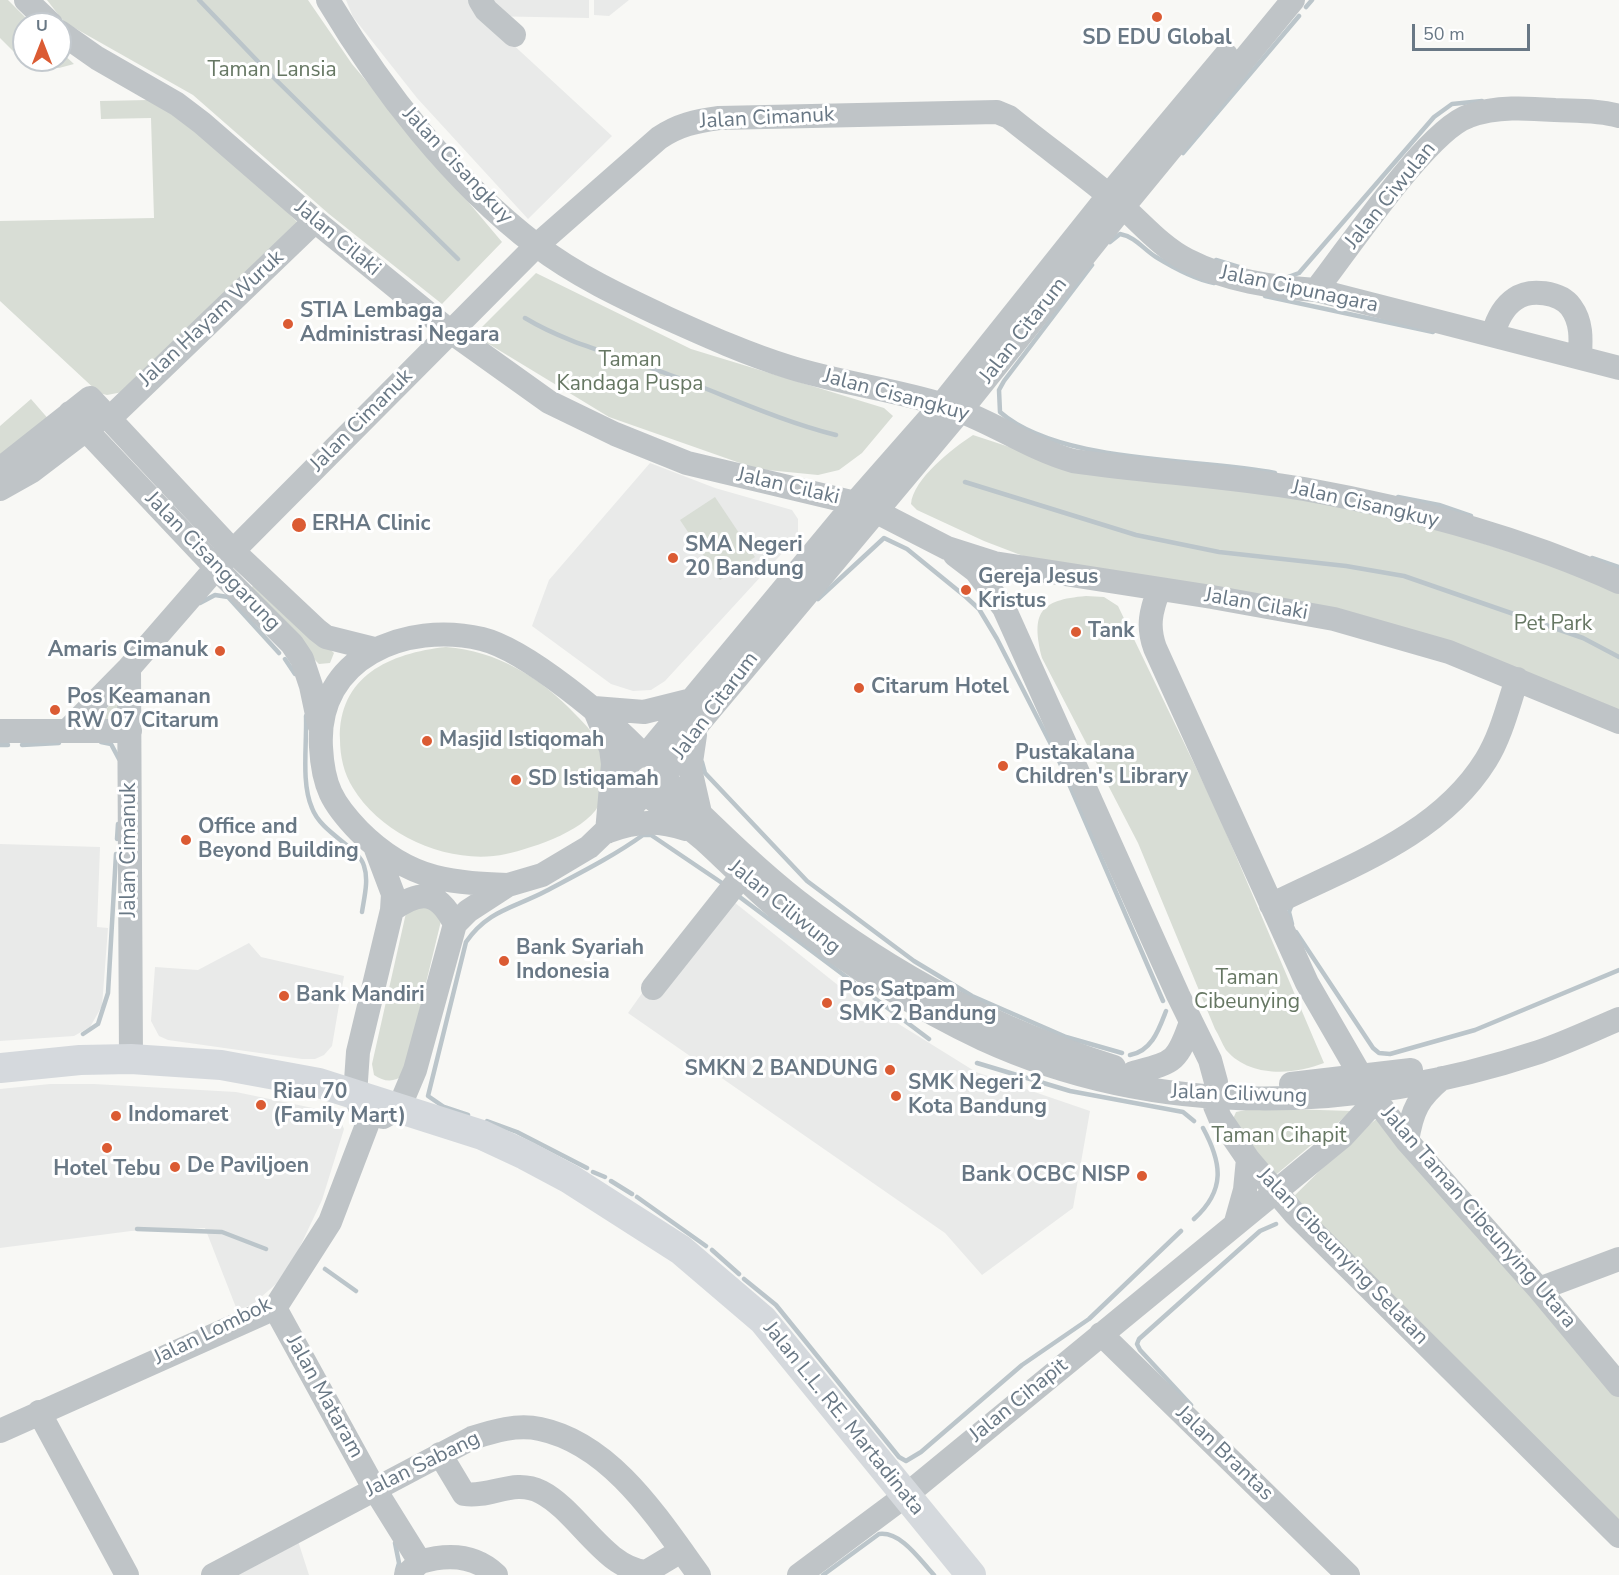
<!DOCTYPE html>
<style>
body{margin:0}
#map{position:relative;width:1619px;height:1575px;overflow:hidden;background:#f8f8f5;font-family:"Nunito Sans",sans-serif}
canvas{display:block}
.north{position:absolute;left:12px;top:12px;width:60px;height:60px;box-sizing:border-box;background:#fff;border:2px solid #c3c9ce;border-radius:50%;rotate:0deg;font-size:16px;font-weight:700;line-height:24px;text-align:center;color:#697885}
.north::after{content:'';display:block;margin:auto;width:21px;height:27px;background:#db5b33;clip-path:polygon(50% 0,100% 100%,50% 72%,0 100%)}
.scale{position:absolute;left:1412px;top:24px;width:118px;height:27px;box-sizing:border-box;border:3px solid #697885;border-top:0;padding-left:8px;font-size:18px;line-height:21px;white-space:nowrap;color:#697885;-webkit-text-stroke:4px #fff;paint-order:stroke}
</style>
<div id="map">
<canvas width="1619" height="1575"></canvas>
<div class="north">U</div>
<div class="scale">50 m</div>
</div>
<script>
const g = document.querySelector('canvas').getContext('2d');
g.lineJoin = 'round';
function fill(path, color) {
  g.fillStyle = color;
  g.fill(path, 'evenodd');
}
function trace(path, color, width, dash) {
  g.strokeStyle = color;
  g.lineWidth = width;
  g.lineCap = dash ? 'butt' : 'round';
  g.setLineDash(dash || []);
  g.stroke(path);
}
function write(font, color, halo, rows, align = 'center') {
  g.font = font + ' "Nunito Sans",sans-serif';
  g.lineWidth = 6;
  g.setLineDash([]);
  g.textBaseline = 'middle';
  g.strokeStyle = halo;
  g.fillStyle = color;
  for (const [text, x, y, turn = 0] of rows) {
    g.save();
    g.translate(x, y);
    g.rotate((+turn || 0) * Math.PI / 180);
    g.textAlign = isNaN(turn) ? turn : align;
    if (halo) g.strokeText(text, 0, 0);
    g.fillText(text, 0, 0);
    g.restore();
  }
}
const built = new Path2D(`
 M346 0H589V18L482 16 612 136 528 219 417 98 353 17Z
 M594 0H629L609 16 594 15Z
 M650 463 715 488 792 510 798 519V536L665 681 651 690 633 691 611 684 532 626 549 580Z
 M0 844 100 847 97 927 108 928 102 1006 90 1027 74 1036 0 1041Z
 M729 898 844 990 976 1072 1090 1111 1073 1208 982 1275 945 1233 628 1013 645 989Z
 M249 943 261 957 344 976 332 1046 324 1055 315 1059H302L168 1040 159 1036 151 1021 155 967 198 970Z
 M50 1084H94L236 1092 332 1112 340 1119 344 1129 322 1200 297 1253 276 1284 252 1305 237 1310 205 1228 131 1231 0 1248V1089Z
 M298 1541 309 1575H231Z`);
const green = new Path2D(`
 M0 0H8L32 24H24V58L18 56 0 38Z
 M47 0H308L352 64 502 242 442 304 329 214 193 95 64 22Z
 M60 51 74 64 59 68 29 60H60Z
 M148 100H157L246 170 301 226 128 391 107 395 99 393 0 301V221L154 218 151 118 101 119 100 101Z
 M536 273 691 349 884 408 893 416 862 453 839 470 818 475 757 469 609 417 474 335Z
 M31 399 51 422 0 468V426Z
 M973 435 1070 467 1370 508 1619 586V717L1350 617 1031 559 984 541 917 510 911 504C913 479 953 448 973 435Z
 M715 497 755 557 720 580 680 520Z
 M253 585H263L334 653 330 663 319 664 249 595Z
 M1086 596 1104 597 1118 606 1216 809 1324 1063C1294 1075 1250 1078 1226 1050 1222 1044 1219 1035 1215 1029L1138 843 1042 658C1031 613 1039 600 1086 596Z
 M446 647C497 651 540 677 575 714 586 725 599 738 602 755 603 762 602 770 602 777 602 784 603 794 601 800 592 829 533 848 506 854 451 866 382 836 353 788 344 774 340 756 340 740 338 676 390 653 446 647Z
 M117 697 122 724 95 721Z
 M416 906 431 907 441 921 404 1074C395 1083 384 1082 374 1075L372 1064 406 913Z
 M1255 1108 1352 1111 1272 1178 1233 1119 1236 1112Z
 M1378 1118 1619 1395V1523L1290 1200 1358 1133Z`);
const stream = new Path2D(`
 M199 0 269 73 458 259
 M1306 7 1312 0
 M1183 153 1299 16
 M1110 242 1120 234C1136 237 1143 249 1156 257 1174 268 1194 279 1214 283
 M1216 260 1242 268
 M1092 265 1004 381 999 390 1000 412C1059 464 1198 458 1275 473
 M1288 277 1299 273 1434 117 1452 104 1482 101
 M1265 296 1433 332
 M525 318C568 344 618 355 665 373 723 394 777 420 836 435
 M965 482 1136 535 1219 552 1346 566 1404 576 1583 638 1619 657
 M1398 497 1439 505 1471 516
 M1592 558 1619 567
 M818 599 884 538 907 549 966 597 979 609 997 639 1057 756 1163 1001
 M200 603 215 595 228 597 279 653
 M285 659 295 674
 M306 716C307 745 301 783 312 808 321 833 359 847 364 866 369 880 364 898 362 912
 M101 742 111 744 119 759
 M0 745H8
 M22 745 59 743
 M702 762 705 773 807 881 914 961 972 996 1066 1037 1122 1053
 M117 839 118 824
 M737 895 929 1039
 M1292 904 1289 912 1292 924
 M1296 932 1373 1048 1379 1053 1390 1054 1475 1030 1619 970
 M83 1034 98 1024 108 993 116 854
 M1130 1055C1152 1051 1159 1029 1166 1011
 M977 1063 1070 1091 1183 1112 1194 1121
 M468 1115 444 1107 428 1096 466 942C488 910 514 908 546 891 578 874 614 856 643 835H651L725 885
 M487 1121 517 1132 587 1168
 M593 1172 605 1177
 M611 1181 632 1194
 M637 1197 706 1246
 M1194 1219C1226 1190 1222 1163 1203 1128
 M137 1229 222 1232 266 1249
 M712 1250 739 1274
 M325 1269 356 1291
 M744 1279 776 1305 899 1457 906 1461 921 1452 1022 1365 1089 1319 1181 1231
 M1191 1405 1140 1350 1137 1344 1139 1339 1260 1231 1276 1224
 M395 1543 399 1563 397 1570
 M823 1575 879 1534C901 1531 920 1560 934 1575`);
const minor = new Path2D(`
 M26 0 51 24
 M328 0C381 89 453 182 536 245 575 275 622 297 667 318 707 336 747 354 789 367 839 383 893 389 944 405 989 419 1027 448 1073 461 1149 472 1227 476 1304 489 1409 508 1522 538 1619 582
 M480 0 486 10 514 35
 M60 32 97 58 177 104 202 123 315 221 451 332 549 402 615 434 687 463 855 503 875 511 947 548 994 563 1212 597 1334 619 1449 652 1619 722
 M1316 290C1347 251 1427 130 1469 116 1496 106 1527 108 1555 110 1576 111 1599 110 1619 116
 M1493 334C1497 320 1503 307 1515 299 1530 288 1560 292 1571 307 1582 322 1581 339 1580 356
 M70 413 216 568 292 644 302 659 311 686 319 724
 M110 418 315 221
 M0 469 90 398 233 551 317 630 326 637 374 649
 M0 489 32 471 99 420
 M955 555 976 571 1004 608 1178 995 1210 1060 1216 1082 1215 1106 1220 1118 1248 1159 1295 1214 1619 1536
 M1159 589C1151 611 1147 626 1155 648L1307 983 1370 1092 1407 1141 1539 1289 1619 1385
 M129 668 131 1059
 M594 708 644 712 692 700
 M596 713 611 749 613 764 607 832
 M69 729 129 668 216 568 536 246 659 138C678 125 696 121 719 118L997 112 1009 117C1047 148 1087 176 1124 208 1144 226 1163 248 1187 260 1228 281 1271 287 1316 290L1619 368
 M0 731H130
 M695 735 690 769 700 813
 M646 755 855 503 942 404 1108 196 1226 55
 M625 776a21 21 0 1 1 42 0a21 21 0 1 1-42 0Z
 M666 774 682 745 698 724 961 410 1123 207 1293 0
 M666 781C709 822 750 864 797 901 895 977 997 1030 1114 1067
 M649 796C667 810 686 825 704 840 732 865 757 893 787 916 847 963 914 1007 983 1039 1160 1120 1357 1112 1539 1052 1566 1043 1593 1030 1619 1019
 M609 831C637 821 658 820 686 829
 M508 885C484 884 459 883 435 877 405 869 380 852 359 831 332 803 323 786 321 747 316 657 406 621 482 639 527 650 611 721 643 755
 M1271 905C1347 867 1439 836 1486 760 1501 736 1508 706 1517 679
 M392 910C422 889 438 891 455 924
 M653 988 741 877
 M1133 1073C1174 1062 1177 1063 1191 1022
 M1291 1084 1411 1070
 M383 1117 399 1108 415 1070 455 924 468 911 508 885 542 875 589 847 642 796
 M1407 1141C1412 1110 1418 1098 1442 1078
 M1236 1222 1245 1190 1248 1159
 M1539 1289 1619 1259
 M275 1308 374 1488 420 1562 406 1575
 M1101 1334 1348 1575
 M39 1412 127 1575
 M0 1431 275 1308 330 1222 367 1125 355 1095 358 1052 392 910 393 894 376 849
 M440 1454 464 1494C491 1498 514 1478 541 1492 578 1511 604 1568 646 1572L681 1551
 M420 1562C447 1554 474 1554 496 1575
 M213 1575 472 1438C494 1431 517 1424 540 1429 612 1444 659 1520 699 1575
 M799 1575 905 1496 1342 1137 1366 1111 1370 1092`);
const major = new Path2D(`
 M0 1068 80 1060 131 1059 221 1065 319 1083 482 1135 525 1155 570 1179 681 1250 763 1320 971 1575`);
const markers = [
 [1157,17,6,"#db5b33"],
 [288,324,6,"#db5b33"],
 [299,525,8,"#db5b33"],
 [673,558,6,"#db5b33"],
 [966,590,6,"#db5b33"],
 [1076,632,6,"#db5b33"],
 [220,651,6,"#db5b33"],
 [859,688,6,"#db5b33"],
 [55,710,6,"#db5b33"],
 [427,741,6,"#db5b33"],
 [1003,766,6,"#db5b33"],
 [516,780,6,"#db5b33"],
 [186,840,6,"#db5b33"],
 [504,961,6,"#db5b33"],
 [284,996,6,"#db5b33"],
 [827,1003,6,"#db5b33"],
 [890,1070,6,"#db5b33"],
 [896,1096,6,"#db5b33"],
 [261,1105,6,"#db5b33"],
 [116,1116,6,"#db5b33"],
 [107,1148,6,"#db5b33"],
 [175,1167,6,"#db5b33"],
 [1142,1176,6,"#db5b33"]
];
const poiNames = [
 ["SD EDU Global",1157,39,"center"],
 ["STIA Lembaga",300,312],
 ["Administrasi Negara",300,336],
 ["ERHA Clinic",312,525],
 ["SMA Negeri",685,546],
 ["20 Bandung",685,570],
 ["Gereja Jesus",978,578],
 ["Kristus",978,602],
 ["Tank",1088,632],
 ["Amaris Cimanuk",208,651,"right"],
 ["Citarum Hotel",871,688],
 ["Pos Keamanan",67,698],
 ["RW 07 Citarum",67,722],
 ["Masjid Istiqomah",439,741],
 ["Pustakalana",1015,754],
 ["Children's Library",1015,778],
 ["SD Istiqamah",528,780],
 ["Office and",198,828],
 ["Beyond Building",198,852],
 ["Bank Syariah",516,949],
 ["Indonesia",516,973],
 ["Pos Satpam",839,991],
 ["SMK 2 Bandung",839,1015],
 ["Bank Mandiri",296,996],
 ["SMKN 2 BANDUNG",878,1070,"right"],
 ["SMK Negeri 2",908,1084],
 ["Kota Bandung",908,1108],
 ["Riau 70",273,1093],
 ["(Family Mart)",273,1117],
 ["Indomaret",128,1116],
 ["De Paviljoen",187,1167],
 ["Hotel Tebu",107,1170,"center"],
 ["Bank OCBC NISP",1130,1176,"right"]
];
const parkNames = [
 ["Taman Lansia",272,71],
 ["Taman",630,361],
 ["Kandaga Puspa",630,385],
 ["Pet Park",1553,625],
 ["Taman",1247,979],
 ["Cibeunying",1247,1003],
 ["Taman Cihapit",1279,1137]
];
const streetNames = [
 ["Jalan Cimanuk",767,119,-3],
 ["Jalan Cisangkuy",457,166,47],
 ["Jalan Ciwulan",1391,196,-51],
 ["Jalan Cilaki",337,239,40],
 ["Jalan Cipunagara",1299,290,12],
 ["Jalan Hayam Wuruk",212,319,-43],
 ["Jalan Citarum",1024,331,-52],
 ["Jalan Cisangkuy",896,396,15],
 ["Jalan Cimanuk",362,421,-45],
 ["Jalan Cilaki",788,487,13],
 ["Jalan Cisangkuy",1365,505,13],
 ["Jalan Cisanggarung",212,562,46],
 ["Jalan Cilaki",1256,605,10],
 ["Jalan Citarum",716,706,-53],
 ["Jalan Cimanuk",130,850,-90],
 ["Jalan Ciliwung",784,908,39],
 ["Jalan Ciliwung",1239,1095,2],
 ["Jalan Taman Cibeunying Utara",1478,1218,49],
 ["Jalan Cibeunying Selatan",1342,1257,46],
 ["Jalan Lombok",213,1332,-26],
 ["Jalan Mataram",324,1397,61],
 ["Jalan Cihapit",1019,1401,-39],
 ["Jalan L.L. RE. Martadinata",843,1419,51],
 ["Jalan Brantas",1224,1454,44],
 ["Jalan Sabang",423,1465,-26]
];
fill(built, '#e9eae9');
fill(green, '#d8ddd5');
trace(stream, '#bbc5ca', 4.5);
trace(minor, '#bfc4c7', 24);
trace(major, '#d5d9dd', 30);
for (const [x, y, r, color] of markers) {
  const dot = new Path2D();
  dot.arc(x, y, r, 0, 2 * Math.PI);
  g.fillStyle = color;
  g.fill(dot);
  trace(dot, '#fff', 2);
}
write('bold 21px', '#697885', '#fff', poiNames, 'left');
write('21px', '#667763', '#fff', parkNames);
write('21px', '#697885', '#fff', streetNames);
</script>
